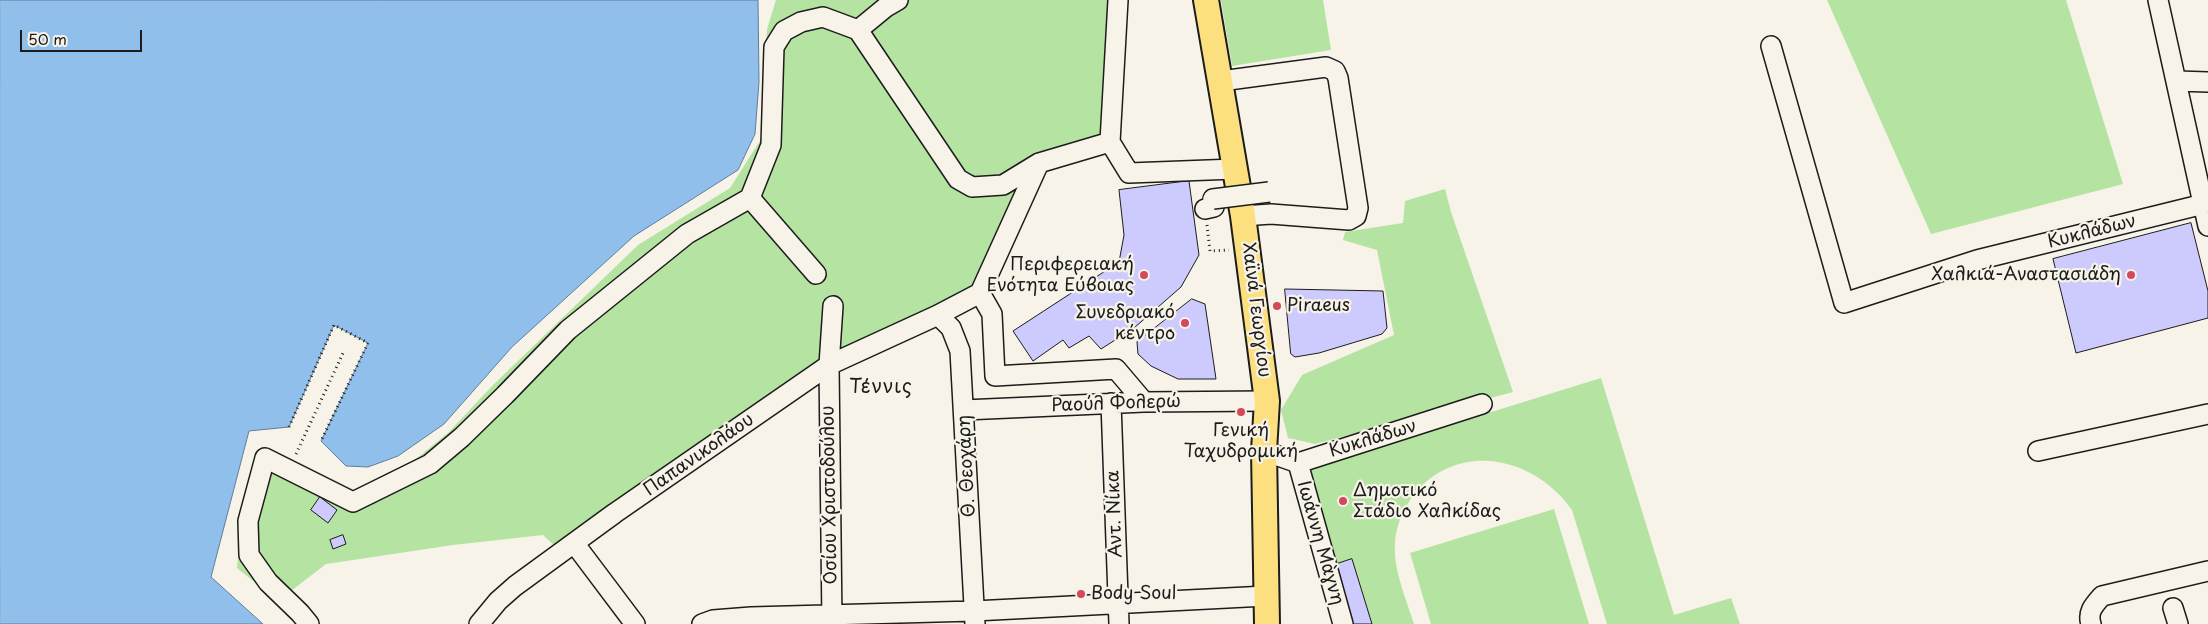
<!DOCTYPE html>
<meta charset="utf-8">
<style>
body{margin:0}
#map{position:relative;width:2208px;height:624px;overflow:hidden;background:#f7f3e8;font-family:"Playpen Sans",sans-serif}
canvas{display:block}
.scale{position:absolute;left:20px;top:30px;width:122px;height:22px;box-sizing:border-box;border:2px solid #1c1c1c;border-top:0;padding-left:6px;font-size:15px;line-height:18px;white-space:nowrap;color:#1c1c1c;-webkit-text-stroke:4px #f7f3e8;paint-order:stroke}
</style>
<div id="map">
<canvas width="2208" height="624"></canvas>
<div class="scale">50 m</div>
</div>
<script>
const g = document.querySelector('canvas').getContext('2d');
g.lineJoin = 'round';
function fill(path, color) {
  g.fillStyle = color;
  g.fill(path, 'evenodd');
}
function trace(path, color, width, dash) {
  g.strokeStyle = color;
  g.lineWidth = width;
  g.lineCap = dash ? 'butt' : 'round';
  g.setLineDash(dash || []);
  g.stroke(path);
}
function write(font, color, halo, rows, align = 'center') {
  g.font = font + ' "Playpen Sans",sans-serif';
  g.lineWidth = 4.5;
  g.setLineDash([]);
  g.textBaseline = 'middle';
  g.strokeStyle = halo;
  g.fillStyle = color;
  for (const [text, x, y, turn = 0] of rows) {
    g.save();
    g.translate(x, y);
    g.rotate((+turn || 0) * Math.PI / 180);
    g.textAlign = isNaN(turn) ? turn : align;
    if (halo) g.strokeText(text, 0, 0);
    g.fillText(text, 0, 0);
    g.restore();
  }
}
const green = new Path2D(`
 M776 0H1114L1105 140 1037 161 976 290 824 364 558 549 543 535 453 545 326 564 278 601 237 568 241 520 262 450 356 495 395 476 449 432 492 386 638 245 730 188 761 139 767 29Z
 M1221 0H1323L1331 50 1232 66Z
 M1827 0H2066L2123 184 1931 234Z
 M1445 189 1451 212 1513 392 1315 444 1288 438 1281 410 1302 375 1394 335 1377 250 1343 240 1345 232 1403 223 1405 201Z
 M1601 378 1674 615 1731 598 1740 624H1607L1572 510C1535 457 1460 440 1415 493 1404 507 1396 525 1395 542 1393 570 1406 598 1414 624H1372L1334 565 1304 470Z
 M1554 509 1589 624H1431L1410 553Z`);
const water = new Path2D(`
 M0 0H758L759 82 755 134 738 170 634 236 512 347 444 424 398 456 368 467 346 466 321 441 368 343 334 325 289 427 249 431 211 577 263 624H0Z`);
const building = new Path2D(`
 M1189 181 1199 255 1181 287 1134 328 1101 349 1089 336 1069 348 1063 340 1033 361 1013 331 1119 262 1124 235 1119 190Z
 M2191 223 2208 291V318L2076 353 2053 259Z
 M1285 289 1383 291 1387 328 1382 334 1319 353 1295 357 1291 354Z
 M1192 299 1205 304 1216 379H1178L1151 366 1138 354 1137 342Z
 M320 497 337 510 328 523 311 510Z
 M343 535 346 544 333 549 330 540Z
 M1352 559 1372 624H1352L1334 565Z`);
const path = new Path2D(`
 M1207 225 1210 251 1229 250
 M289 427 334 325 368 343 321 441
 M296 454 344 351`);
const minor = new Path2D(`
 M1118 0 1110 142 1129 173 1235 169
 M2158 0 2208 226
 M858 30 886 7 898 0
 M1771 46 1844 303 1977 260 2208 203
 M1221 81 1326 67 1335 71 1338 78 1358 208 1356 216 1349 220 1271 214 1243 216
 M2177 81 2208 82
 M750 198 816 274
 M1205 209 1214 207 1213 199
 M980 293 992 314 995 376 1116 369 1144 402
 M938 315 951 328 960 351 975 624
 M1111 403 1119 624
 M964 410 1144 402 1267 401
 M1264 451 1298 463 1482 404
 M2038 451 2208 414
 M1298 463 1343 624
 M574 543 635 624
 M2173 608 2178 624
 M309 624 300 613 268 582 249 555 248 521 265 458 353 502 430 464 462 437 505 395 568 330 687 234 750 198 771 145 774 47 784 31 801 22 823 17 858 30 958 179 972 187 1003 185 1039 163 1110 142
 M479 624 498 601 515 586 615 513 829 365 938 315 980 293 1039 163
 M702 624 713 620 751 617 974 611 1266 596
 M832 624 829 365 833 306
 M2091 624C2087 612 2094 605 2102 596L2208 571`);
const major = new Path2D(`
 M1206 0 1243 216 1267 401 1264 451 1267 624`);
const minorBridge = new Path2D(`
 M1213 199 1269 192`);
const markers = [
 [1144,275,5,"#d1495b"],
 [2131,275,5,"#d1495b"],
 [1277,306,5,"#d1495b"],
 [1185,323,5,"#d1495b"],
 [1241,412,5,"#d1495b"],
 [1343,501,5,"#d1495b"],
 [1081,594,5,"#d1495b"]
];
const streetNames = [
 ["Κυκλάδων",2092,232,-14],
 ["Χαϊνά Γεωργίου",1256,310,83],
 ["Ραούλ Φολερώ",1116,404,-2],
 ["Κυκλάδων",1373,439,-17],
 ["Παπανικολάου",699,455,-35],
 ["Θ. Θεοχάρη",967,466,-93],
 ["Οσίου Χριστοδούλου",830,495,-91],
 ["Αντ. Νίκα",1115,514,-92],
 ["Ιωάννη Μὰγνη",1320,543,74]
];
const poiNames = [
 ["Περιφερειακή",1134,265],
 ["Ενότητα Εύβοιας",1134,286],
 ["Χαλκιά-Αναστασιάδη",2121,275],
 ["Piraeus",1287,306,"left"],
 ["Συνεδριακό",1175,313],
 ["κέντρο",1175,334],
 ["Γενική",1241,431,"center"],
 ["Ταχυδρομική",1241,452,"center"],
 ["Δημοτικό",1353,491,"left"],
 ["Στάδιο Χαλκίδας",1353,512,"left"],
 ["Body Soul",1091,594,"left"]
];
const neighbourhoodNames = [
 ["Τέννις",881,388]
];
fill(green, '#b5e3a1');
fill(water, '#8fbfea');
trace(water, '#617e98', 1);
fill(building, '#cdcafd');
trace(building, '#1c1c1c', 1);
trace(minor, '#1c1c1c', 22);
trace(major, '#1c1c1c', 28);
trace(path, '#1c1c1c', 3, [1, 4]);
trace(minor, '#f7f3e8', 19);
trace(major, '#fce080', 24);
trace(minorBridge, '#1c1c1c', 22, []);
trace(minorBridge, '#f7f3e8', 19);
for (const [x, y, r, color] of markers) {
  const dot = new Path2D();
  dot.arc(x, y, r, 0, 2 * Math.PI);
  g.fillStyle = color;
  g.fill(dot);
  trace(dot, '#f7f3e8', 2);
}
write('18px', '#1c1c1c', '#f7f3e8', streetNames);
write('18px', '#1c1c1c', '#f7f3e8', poiNames, 'right');
g.letterSpacing = '1px';
write('19px', '#1c1c1c', '#f7f3e8', neighbourhoodNames);
g.letterSpacing = '0px';
</script>
